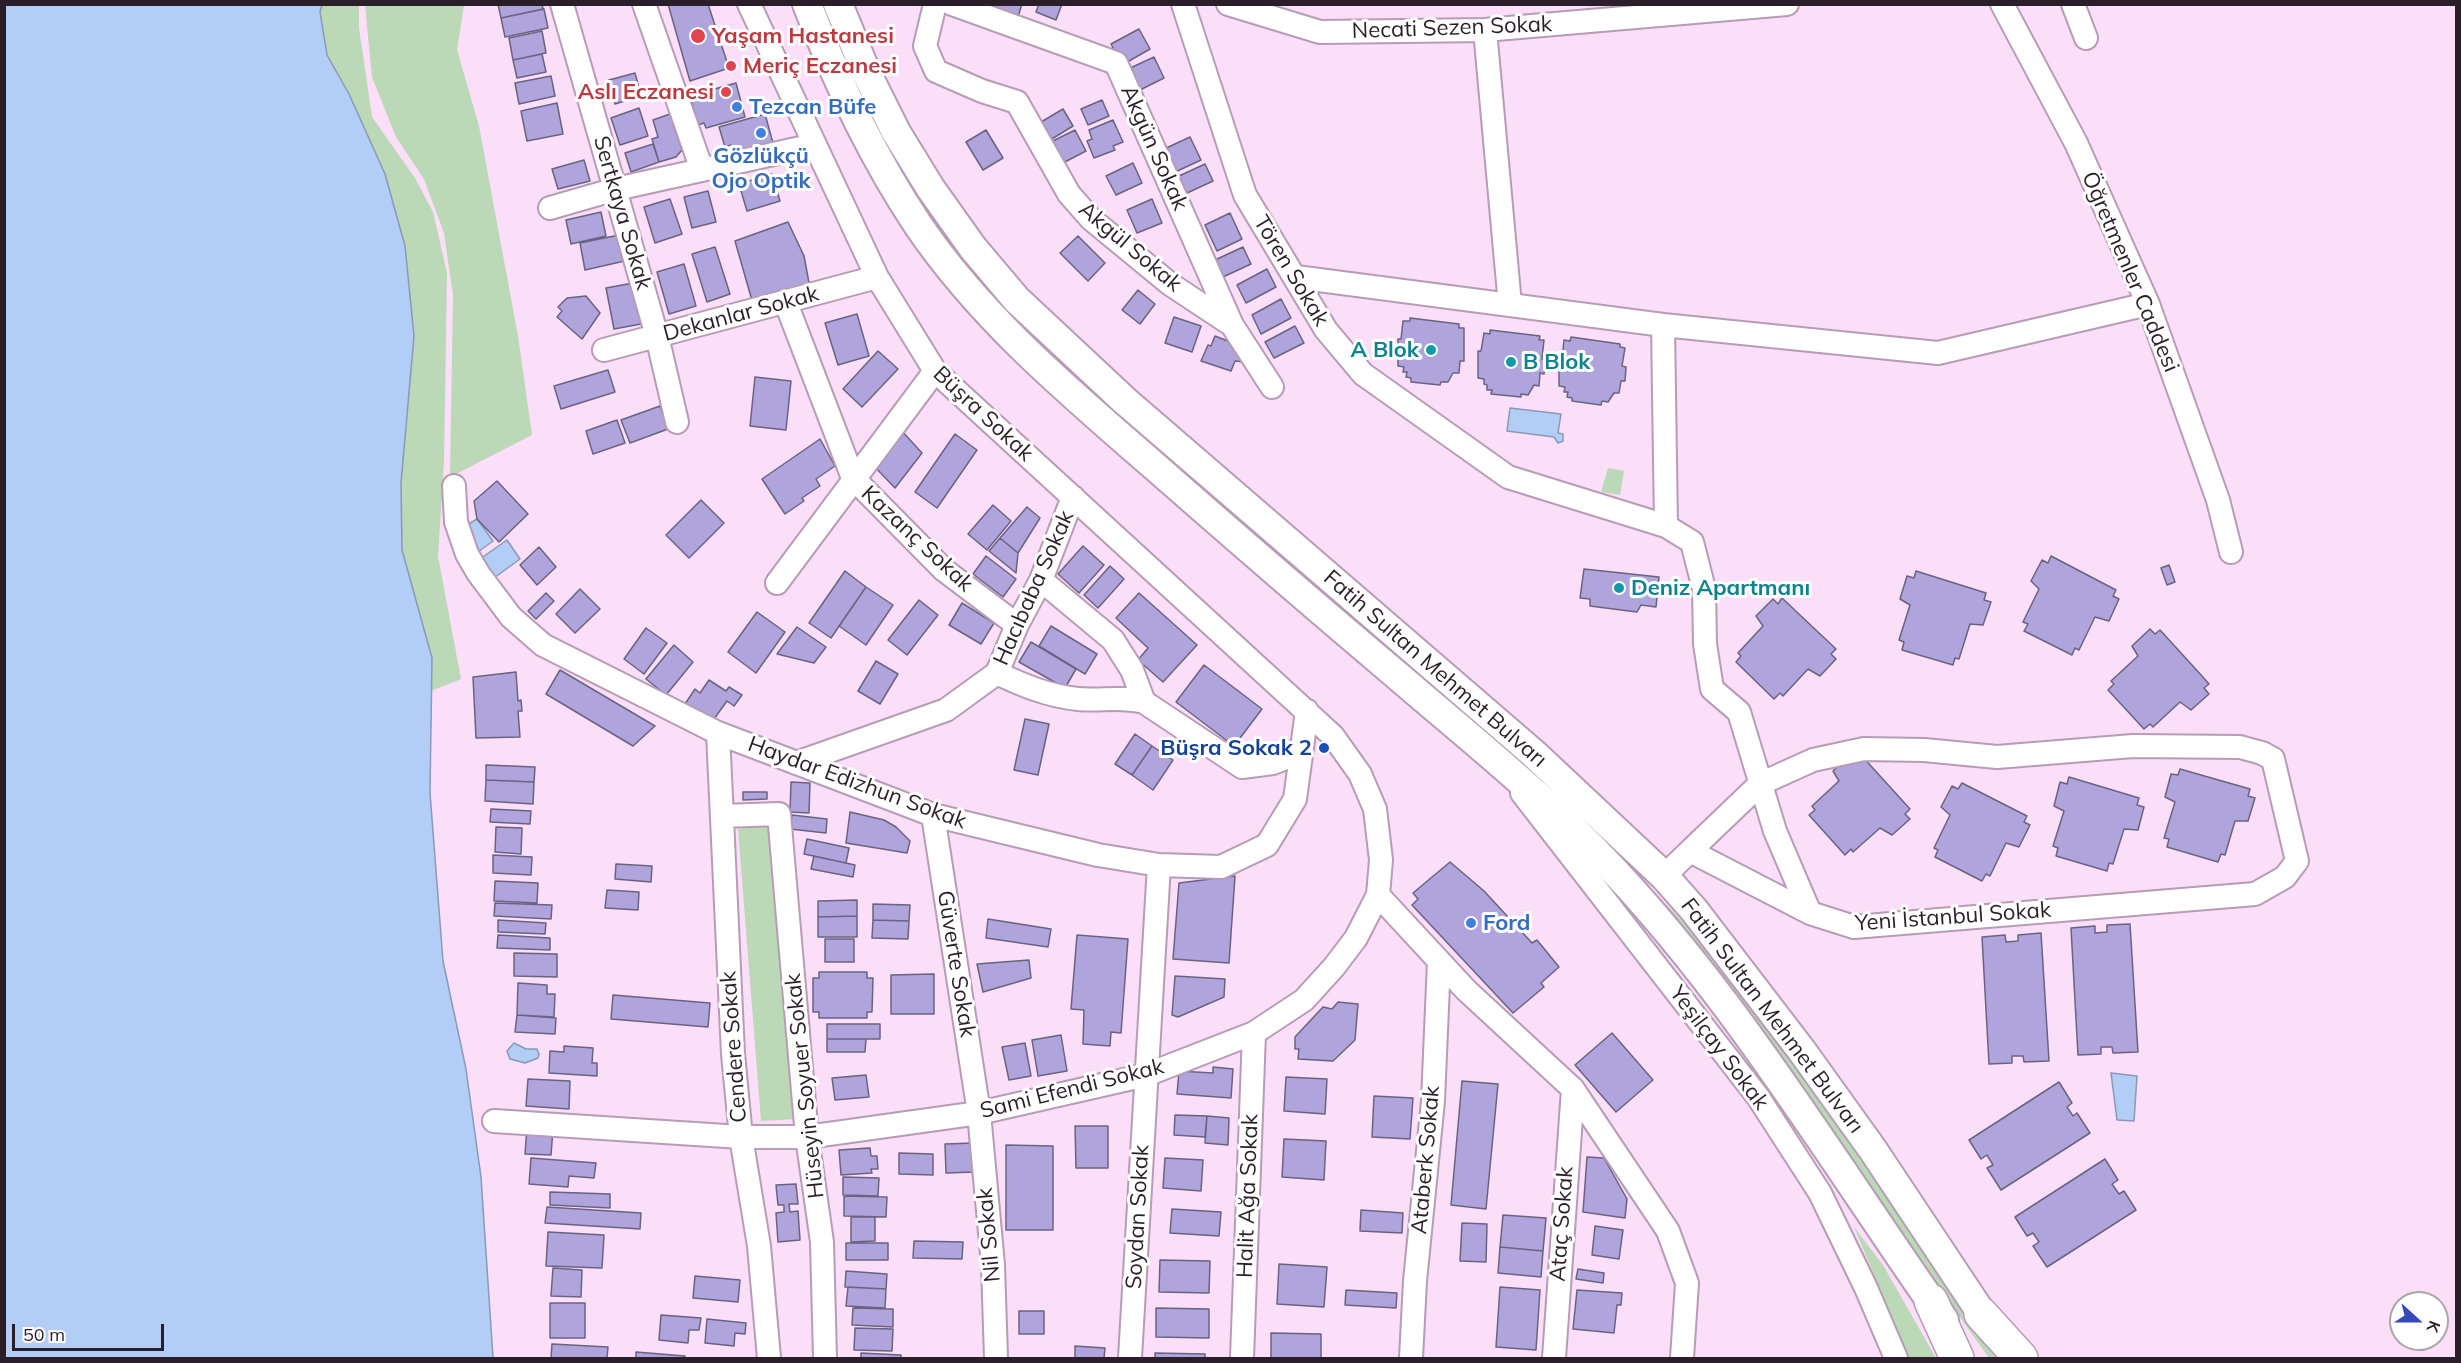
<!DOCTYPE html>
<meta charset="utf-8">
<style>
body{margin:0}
#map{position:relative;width:2461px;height:1363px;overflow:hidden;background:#fbdef8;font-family:Mulish,sans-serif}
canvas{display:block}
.frame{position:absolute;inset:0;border:6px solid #2a1f29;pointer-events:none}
.north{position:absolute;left:2389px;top:1291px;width:60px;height:60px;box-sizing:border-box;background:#fff;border:2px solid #aaa5a9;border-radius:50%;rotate:111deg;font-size:16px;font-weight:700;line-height:24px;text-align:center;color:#2a1f29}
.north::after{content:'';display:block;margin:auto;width:21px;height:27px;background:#3748ba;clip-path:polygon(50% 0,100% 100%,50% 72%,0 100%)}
.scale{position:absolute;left:12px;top:1324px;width:152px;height:27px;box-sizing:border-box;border:3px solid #2a1f29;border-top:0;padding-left:8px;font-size:18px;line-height:21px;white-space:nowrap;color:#2a1f29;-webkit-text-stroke:4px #fff;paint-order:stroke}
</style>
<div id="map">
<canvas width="2461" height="1363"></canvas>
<div class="frame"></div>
<div class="north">K</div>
<div class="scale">50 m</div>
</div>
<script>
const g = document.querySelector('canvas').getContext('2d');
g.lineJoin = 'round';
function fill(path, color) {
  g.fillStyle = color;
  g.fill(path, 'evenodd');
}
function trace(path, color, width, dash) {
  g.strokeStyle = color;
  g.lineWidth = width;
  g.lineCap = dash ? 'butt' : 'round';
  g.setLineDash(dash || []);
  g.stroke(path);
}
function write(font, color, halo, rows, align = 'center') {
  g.font = font + ' Mulish,sans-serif';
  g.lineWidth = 6;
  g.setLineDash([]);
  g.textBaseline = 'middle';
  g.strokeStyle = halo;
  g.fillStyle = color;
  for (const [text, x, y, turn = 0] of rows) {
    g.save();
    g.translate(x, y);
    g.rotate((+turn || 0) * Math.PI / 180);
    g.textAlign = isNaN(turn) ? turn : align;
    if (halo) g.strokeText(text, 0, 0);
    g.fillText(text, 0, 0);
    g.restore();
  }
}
const green = new Path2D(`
 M310 5H359V28L372 117 415 178 433 212 447 273 444 462 438 556 461 679 421 695Z
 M365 5H464L457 50 479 126 518 336 532 435 450 477 453 295 444 233 424 179 396 137 372 77Z
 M1608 468 1624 471 1620 495 1601 492Z
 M774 825 796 1119 761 1121 738 829Z
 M1664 902 1710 950 1740 991 1835 1120 1998 1358H1989Z
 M1854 1227 1883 1265 1936 1358H1909Z`);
const water = new Path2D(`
 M5 4 322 5 320 12 327 55 349 94 385 174 405 246 414 336 401 483 402 550 432 658 430 793 443 961 466 1069 481 1177 493 1358H5Z
 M1510 408 1561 414 1558 433 1563 434V441L1558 443 1554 437 1507 431Z
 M477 519 493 541 478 552 464 527Z
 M507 540 520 559 494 578 480 559Z
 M514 1043 526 1049H537L539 1054 538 1058 525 1063 510 1059 507 1051Z
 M2111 1073 2137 1076 2134 1121 2117 1120Z`);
const building = new Path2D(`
 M498 4H542L543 9 501 18Z
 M668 4H708L729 68 690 81Z
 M973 4H1022L1017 20Z
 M1039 4H1062L1056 20 1036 12Z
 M544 9 548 28 505 37 501 18Z
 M1139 29 1150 49 1122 65 1111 44Z
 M542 31 546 53 513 60 509 38Z
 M542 54 546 72 517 78 513 60Z
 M1154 57 1164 78 1136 92 1126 70Z
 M635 73 641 96 615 104 609 80Z
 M551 76 555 96 519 104 515 83Z
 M736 83 745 117 706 128 704 123 698 125 690 96Z
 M1102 100 1109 116 1088 125 1081 109Z
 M557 103 563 134 527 141 521 111Z
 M639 108 648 136 620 145 611 118Z
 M1063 109 1073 126 1047 142 1036 125Z
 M670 114 682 150 676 157 659 162 652 139 658 137 653 120Z
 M765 114 773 143 733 154 731 145 725 147 719 127Z
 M1113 120 1123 142 1113 146 1115 150 1094 158 1087 141 1092 139 1089 130Z
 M986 130 1003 158 983 170 966 142Z
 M1075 130 1086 151 1059 165 1049 143Z
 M1190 137 1201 160 1173 173 1162 150Z
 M653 144 659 162 631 172 625 153Z
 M584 160 590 181 558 189 552 169Z
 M1133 163 1142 183 1116 195 1106 176Z
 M1205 164 1213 181 1185 194 1177 177Z
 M772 174 780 201 747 211 739 184Z
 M708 191 716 222 692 228 684 197Z
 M670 199 682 234 655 243 644 207Z
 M1152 199 1162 223 1137 233 1127 210Z
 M601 212 606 236 571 244 566 220Z
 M1230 213 1242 239 1217 251 1205 225Z
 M788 222 804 256 810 288 753 304 735 241Z
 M624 234 629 260 585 270 580 243Z
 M1078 236 1105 263 1088 281 1060 253Z
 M715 247 730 294 707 302 692 254Z
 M1243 247 1251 264 1223 277 1215 260Z
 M684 264 696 306 669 314 657 272Z
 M1267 269 1276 287 1246 303 1237 285Z
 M633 283 641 324 614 329 606 288Z
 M1138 290 1155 304 1140 324 1122 310Z
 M586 296 600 313 582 339 557 317 562 311 558 307 567 298Z
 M1281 299 1291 318 1261 334 1252 315Z
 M857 314 869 356 838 365 825 323Z
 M1174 317 1201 326 1192 352 1165 343Z
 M1410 318 1459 324V328H1464V361H1460L1459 373H1453L1448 382H1441L1440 385 1411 382V378L1406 377 1407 372H1403L1404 367 1398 366V339H1401L1403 321H1410Z
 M1295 326 1304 343 1274 358 1265 342Z
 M1490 330 1540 336 1539 340H1544L1542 359H1546L1544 374 1540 373 1539 386 1534 385 1528 395 1521 394V397L1491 394 1492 390H1487V385L1484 384V379L1478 378V351H1481L1484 333 1490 334Z
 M1215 336 1238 345 1246 362 1235 361 1231 371 1201 361 1208 345 1211 346Z
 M1571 337 1620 344V347L1625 348 1622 366 1626 367 1625 381H1621L1619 393H1614L1608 402 1602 401 1601 405 1572 401V398L1567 397 1568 392H1564L1565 387 1559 386V358L1562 359 1564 340 1570 341Z
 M878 351 898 369 862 407 843 389Z
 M608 370 615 392 561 409 554 386Z
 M755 377 791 381 786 430 750 426Z
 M660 406 668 429 630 443 621 420Z
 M617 420 625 443 593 454 586 431Z
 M900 429 922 453 895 488 872 464Z
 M955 434 977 450 937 508 915 492Z
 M820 439 835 466 816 479 820 486 802 498 804 501 785 514 762 479Z
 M497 481 528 514 499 542 477 519 474 501Z
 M701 500 724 523 689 558 666 535Z
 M993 505 1011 521 987 550 968 534Z
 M1027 507 1040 518 1018 553 1000 538Z
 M1000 538 1018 553 1016 573 989 551Z
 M1083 546 1104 565 1079 593 1058 574Z
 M539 547 556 567 537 585 520 565Z
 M986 556 1016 579 1003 597 973 574Z
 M2051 556 2116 590 2113 596 2119 599 2109 621 2095 617 2079 650 2075 648 2072 655 2024 631 2028 624 2023 622 2039 589 2031 581 2042 560 2048 563Z
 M2169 565 2175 582 2167 585 2161 568Z
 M1110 566 1124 579 1098 608 1084 595Z
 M1584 569 1659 577 1656 607 1641 605 1637 612 1590 606V599L1580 598Z
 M845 571 866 587 831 638 809 623Z
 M1916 571 1986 593 1984 600 1991 602 1983 625 1970 624 1959 659 1955 658 1953 665 1902 650 1904 642 1899 640 1910 605 1900 599 1907 576 1914 578Z
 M866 587 893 605 866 645 839 626Z
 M580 589 600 609 575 633 556 614Z
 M546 593 554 601 536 619 528 611Z
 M1139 593 1197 645 1163 682 1138 660 1148 648 1116 618Z
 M1782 598 1836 649 1831 654 1836 659 1820 676 1808 669 1783 696 1780 693 1774 699 1736 662 1741 656 1738 653 1763 626 1756 616 1773 599 1778 604Z
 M919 600 938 615 907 655 888 640Z
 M962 603 994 623 981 644 949 625Z
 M757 612 785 632 756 673 728 652Z
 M1051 626 1097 654 1085 674 1039 646Z
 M797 627 826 647 814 663 777 654Z
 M646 628 667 643 644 674 624 659Z
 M2150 629 2155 634 2160 630 2202 676 2209 684 2204 688 2209 694 2191 710 2180 702 2153 727 2150 724 2144 729 2108 690 2114 684 2111 681 2138 656 2132 646Z
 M1031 642 1076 669 1065 688 1019 662Z
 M674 645 693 662 666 695 646 679Z
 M876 661 898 674 880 704 858 691Z
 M1204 665 1262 709 1234 746 1176 702Z
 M560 670 655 726 633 746 546 694Z
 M516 672 518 701 521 700 522 711H518L520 737 476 738 473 677Z
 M709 680 726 691 729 687 742 695 734 706 727 701 714 719 685 704 695 689 700 693Z
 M1025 719 1049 724 1038 775 1014 770Z
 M1135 734 1152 746 1132 775 1115 764Z
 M1152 746 1173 760 1153 790 1132 775Z
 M1851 754 1861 755 1910 809 1905 814 1910 819 1892 835 1880 828 1853 852 1851 849 1845 855 1809 815 1815 810 1812 806 1839 781 1833 771Z
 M486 765 535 767 534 782 486 780Z
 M2180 769 2250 789 2248 796 2255 798 2248 821H2235L2225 855 2221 854 2218 862 2167 847 2169 839 2164 838 2175 802 2165 797 2171 774 2178 775Z
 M2069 777 2139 798 2137 805 2144 807 2138 830 2124 829 2113 864 2109 863 2107 871 2056 856 2058 848 2053 846 2064 811 2054 806 2060 782 2067 784Z
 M486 780 534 782 533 804 485 801Z
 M791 782 810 783 809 813 790 812Z
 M1962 783 2027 816 2024 822 2030 825 2019 847 2006 843 1990 876 1986 874 1982 881 1935 857 1938 850 1934 848 1950 815 1941 807 1952 786 1958 789Z
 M743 792H767V799L743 800Z
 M491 809 531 811 530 824 490 822Z
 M850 812 884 820 896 827 910 841 907 853 846 843Z
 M792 815 827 819 826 833 790 829Z
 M496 827 522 828 521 854 495 852Z
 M807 839 849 848 846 863 804 854Z
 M493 855 532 857 531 875 493 873Z
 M814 856 855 865 853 877 811 869Z
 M1450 862 1484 891 1532 943 1537 940 1559 967 1541 983 1544 987 1513 1013 1412 905 1418 899 1413 893Z
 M616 864 652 866 651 882 615 879Z
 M1235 876 1229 963 1173 959 1179 883Z
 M495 881 538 883 537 903 494 901Z
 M607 890 639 892 638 910 605 908Z
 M857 900V916L818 917V901Z
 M495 903 552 905 551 919 494 916Z
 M873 904 910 905 909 921 873 920Z
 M857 916V937H818V917Z
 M988 919 1051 929 1048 947 986 938Z
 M498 920 546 923 545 934 498 932Z
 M873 920 909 921 908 939 872 938Z
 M2130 924 2138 1052 2113 1053 2112 1047H2101V1054L2078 1055 2071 928 2095 926V933L2107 932V925Z
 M2041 933 2049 1061 2024 1062 2023 1056H2012V1063L1989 1064 1982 937 2005 935 2006 942 2018 941V935Z
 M498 935 550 938V950L497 948Z
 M1077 935 1128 939 1121 1033 1111 1032 1110 1046 1083 1044 1084 1010 1071 1009Z
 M825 939H854V962H825Z
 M514 953 557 954V977L514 976Z
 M1029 960 1031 978 983 992 977 964Z
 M819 972H867V978H873L872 1012H867V1018H819V1012H813V978H819Z
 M934 974V1014H891V975Z
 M1175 976 1225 979 1224 997 1178 1017 1172 1015Z
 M518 983 547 985V994H555L554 1017 517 1015Z
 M613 995 710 1003 708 1027 611 1019Z
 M1338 1002 1358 1004 1355 1040 1333 1061 1298 1059 1299 1049H1295V1037L1323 1007 1332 1009Z
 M517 1015 556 1018 555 1034 515 1032Z
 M827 1024H880V1039H827Z
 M1612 1033 1653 1080 1616 1112 1575 1065Z
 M1061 1035 1067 1071 1038 1076 1032 1040Z
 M827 1039H866L865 1052H827Z
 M1025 1043 1031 1076 1009 1080 1002 1047Z
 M564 1046 593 1048 592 1063H597V1076L549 1073 550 1051 564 1052Z
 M1213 1067 1233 1069 1231 1098 1177 1094 1179 1071 1213 1073Z
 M866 1075 869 1097 835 1100 832 1078Z
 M1286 1077 1327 1079 1325 1114 1284 1111Z
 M528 1079 570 1081 569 1109 526 1106Z
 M1462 1081 1498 1084 1486 1209 1451 1205Z
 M2059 1082 2072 1103 2067 1107 2073 1116 2077 1113 2090 1133 2001 1190 1987 1168 1993 1165 1987 1155 1981 1159 1969 1140Z
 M1374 1096 1413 1098 1410 1139 1372 1137Z
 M1175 1115 1207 1116 1205 1137 1174 1135Z
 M1207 1116 1229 1118 1228 1145 1205 1143Z
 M1075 1126H1108V1168H1076Z
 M527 1127 553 1129 551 1155 525 1154Z
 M1284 1139 1326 1141 1324 1180 1282 1177Z
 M974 1143 975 1172 946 1173 945 1144Z
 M1006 1145 1053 1146V1230H1006Z
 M870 1148 871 1156H877L878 1169H871L872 1173 841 1175 839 1150Z
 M899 1153 933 1154V1175L899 1174Z
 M1587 1157 1604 1158 1627 1199 1625 1218 1583 1212Z
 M531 1158 596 1163 594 1178 569 1176 568 1187 529 1184Z
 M1165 1158 1203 1160 1201 1191 1163 1188Z
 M2105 1159 2118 1180 2112 1184 2119 1194 2124 1191 2136 1210 2047 1267 2033 1246 2039 1242 2033 1233 2027 1236 2015 1217Z
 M843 1177 879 1178 878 1196 843 1195Z
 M796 1184 798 1204H789L790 1212 798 1211 800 1240 778 1242 776 1213 784 1212V1205H778L776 1185Z
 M550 1192 610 1194V1208L550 1205Z
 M844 1196 887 1197 886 1217 844 1216Z
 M547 1207 641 1213 640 1229 545 1223Z
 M1172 1209 1221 1212 1219 1236 1170 1233Z
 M1361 1210 1403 1213 1402 1233 1360 1231Z
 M1503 1215 1546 1218 1543 1251 1500 1247Z
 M851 1217H875V1241L851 1242Z
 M1462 1223 1487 1224 1486 1262 1460 1261Z
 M1595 1226 1623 1230 1619 1259 1592 1255Z
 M548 1232 604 1235 602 1268 546 1266Z
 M914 1241 963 1242 962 1259 913 1258Z
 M846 1243H888V1260H846Z
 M1500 1247 1543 1251 1541 1277 1498 1273Z
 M1160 1260 1210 1261 1209 1293 1159 1292Z
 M1279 1264 1327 1267 1324 1307 1277 1304Z
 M553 1268 582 1270 581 1297 551 1296Z
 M1578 1269 1604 1273 1603 1283 1576 1279Z
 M846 1271 887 1274 886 1289 845 1287Z
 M695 1276 740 1280 738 1302 693 1298Z
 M848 1287 886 1289 885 1308 846 1306Z
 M1500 1287 1540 1290 1536 1350 1496 1347Z
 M1346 1290 1397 1293 1396 1308 1345 1305Z
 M1577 1290 1622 1293 1621 1305H1617L1614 1333 1573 1329Z
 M550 1303H585V1338H550Z
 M853 1308 893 1309V1327L852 1325Z
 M1156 1308 1209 1309V1338L1156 1337Z
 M1019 1311H1044V1334H1019Z
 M661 1315 701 1318 699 1330H689L688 1343 659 1340Z
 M707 1319 746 1323 745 1334 735 1333 734 1346 705 1343Z
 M855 1328 893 1329 892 1351 854 1350Z
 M1271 1333 1321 1334V1358H1271Z
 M552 1344 608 1347 607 1358H551Z
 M1075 1346 1105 1348 1104 1358H1075Z
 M636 1352 685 1356 684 1358H636Z
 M861 1353 901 1355V1358H861Z
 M1155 1353 1205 1354V1358H1155Z`);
const minor = new Path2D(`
 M562 4 657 336 677 422
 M644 4 702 170
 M935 4 925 46 936 71 982 91 1017 102 1069 194 1091 219 1170 284 1232 325
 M952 4 1116 63 1232 325 1272 387
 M1183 4 1245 195 1326 330 1363 374 1508 477 1666 526 1692 542 1704 589 1705 644 1712 689 1739 712 1775 831 1810 913 1854 927 2255 894 2285 877 2297 861 2273 759 2262 753 2240 747 2133 746 1997 757 1924 750 1864 749 1813 760 1760 784 1690 851
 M1228 4 1320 32 1485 30 1787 4
 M2002 4 2076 143 2148 304 2218 500 2231 552
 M2073 4 2086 38
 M1485 30 1510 305
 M550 208 616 189 814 145
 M1296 277 1663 325 1938 353 2148 304
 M786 303 853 478 944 570 1017 625
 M1663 325 1666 526
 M604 350 877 277
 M454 486 456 522 467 554 478 573 511 617 543 645 718 733 933 815 1098 855 1159 865 1221 867 1267 845 1295 799 1307 711
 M1041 580 1113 640 1132 670 1144 702
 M777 583 935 371
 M997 673C1024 686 1049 696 1078 699 1101 701 1122 696 1144 702L1242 767 1273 763 1301 752
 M718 733 733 1054 741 1137 759 1246 769 1358
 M796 763 946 710 997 673 1017 625 1041 580 1073 497
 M1522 793 1758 1097 1820 1193 1866 1288 1896 1358
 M933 815 979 1113 993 1265 996 1358
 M722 816 779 814 807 1137 822 1242 825 1358
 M1664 876 1690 851 1810 913
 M1378 895 1466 990 1573 1089 1668 1231 1687 1283 1682 1358
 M494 1121 741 1137H807L979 1113 1146 1075 1254 1033 1304 1000 1334 967 1356 938 1378 895 1381 860 1375 809 1360 774 1333 736 935 371 877 277 749 4
 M1130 1358 1159 865
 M1242 1358 1254 1033
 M1411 1358 1415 1281 1433 1101 1439 961
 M1554 1358 1573 1089`);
const major = new Path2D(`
 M807 4C837 82 872 156 918 225 981 318 1068 391 1152 464 1234 536 1316 607 1399 677 1457 727 1517 775 1572 828 1718 968 1828 1155 1944 1320
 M838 4 866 72 896 132 931 189 973 248 1017 300 1124 400 1533 753 1664 876 1694 910 1802 1051 1873 1150 1994 1332`);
const highway = new Path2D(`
 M1931 1301 1957 1358
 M1981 1314 2021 1358`);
const markers = [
 [698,36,8,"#e0444e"],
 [731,66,6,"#e0444e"],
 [726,92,6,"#e0444e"],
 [737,107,6,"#3f7fe0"],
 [761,133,6,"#3f7fe0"],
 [1431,350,6,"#0f9aa8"],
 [1511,362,6,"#0f9aa8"],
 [1619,588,6,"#0f9aa8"],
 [1324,748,6,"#1a4fb4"],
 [1471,923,6,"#3f7fe0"]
];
const streetNames = [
 ["Necati Sezen Sokak",1452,28,-2],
 ["Akgün Sokak",1154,148,66],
 ["Sertkaya Sokak",622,213,74],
 ["Akgül Sokak",1130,247,40],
 ["Tören Sokak",1291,271,59],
 ["Öğretmenler Caddesi",2130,272,67],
 ["Dekanlar Sokak",741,314,-15],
 ["Büşra Sokak",983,414,43],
 ["Kazanç Sokak",917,539,43],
 ["Hacıbaba Sokak",1034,588,-66],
 ["Fatih Sultan Mehmet Bulvarı",1435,669,41],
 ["Haydar Edizhun Sokak",857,783,20],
 ["Yeni İstanbul Sokak",1953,917,-4],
 ["Güverte Sokak",956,964,81],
 ["Fatih Sultan Mehmet Bulvarı",1772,1016,53],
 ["Cendere Sokak",734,1047,-94],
 ["Yeşilçay Sokak",1719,1048,53],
 ["Hüseyin Soyuer Sokak",805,1086,-96],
 ["Sami Efendi Sokak",1072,1089,-14],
 ["Ataberk Sokak",1426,1160,-85],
 ["Halit Ağa Sokak",1248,1196,-88],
 ["Soydan Sokak",1138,1217,-87],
 ["Ataç Sokak",1562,1224,-86],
 ["Nil Sokak",989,1235,-95]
];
const healthNames = [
 ["Yaşam Hastanesi",712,36],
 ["Meriç Eczanesi",743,66],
 ["Aslı Eczanesi",714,92,"right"]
];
const shopNames = [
 ["Tezcan Büfe",749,107],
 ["Gözlükçü",761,156,"center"],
 ["Ojo Optik",761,181,"center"],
 ["Ford",1483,923]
];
const cultureNames = [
 ["A Blok",1419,350,"right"],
 ["B Blok",1523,362],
 ["Deniz Apartmanı",1631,588]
];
const transitNames = [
 ["Büşra Sokak 2",1312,748]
];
fill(green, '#bbd8b7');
fill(water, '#b2cdf6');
trace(water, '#8999b8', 1.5);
fill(building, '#b0a4dc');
trace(building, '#696381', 1.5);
trace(minor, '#b79cb5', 26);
trace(major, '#b79cb5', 32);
trace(highway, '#b79cb5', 36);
trace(minor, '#fff', 22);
trace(major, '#fff', 28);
trace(highway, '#fff', 33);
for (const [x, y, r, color] of markers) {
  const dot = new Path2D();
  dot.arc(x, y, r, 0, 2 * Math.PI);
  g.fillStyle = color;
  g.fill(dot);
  trace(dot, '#fff', 2);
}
write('22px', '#2a1f29', '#fff', streetNames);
write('bold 22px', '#be3a42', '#fff', healthNames, 'left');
write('bold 22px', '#366cbe', '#fff', shopNames, 'left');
write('bold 22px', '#0d838f', '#fff', cultureNames, 'left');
write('bold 22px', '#164399', '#fff', transitNames, 'right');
</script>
